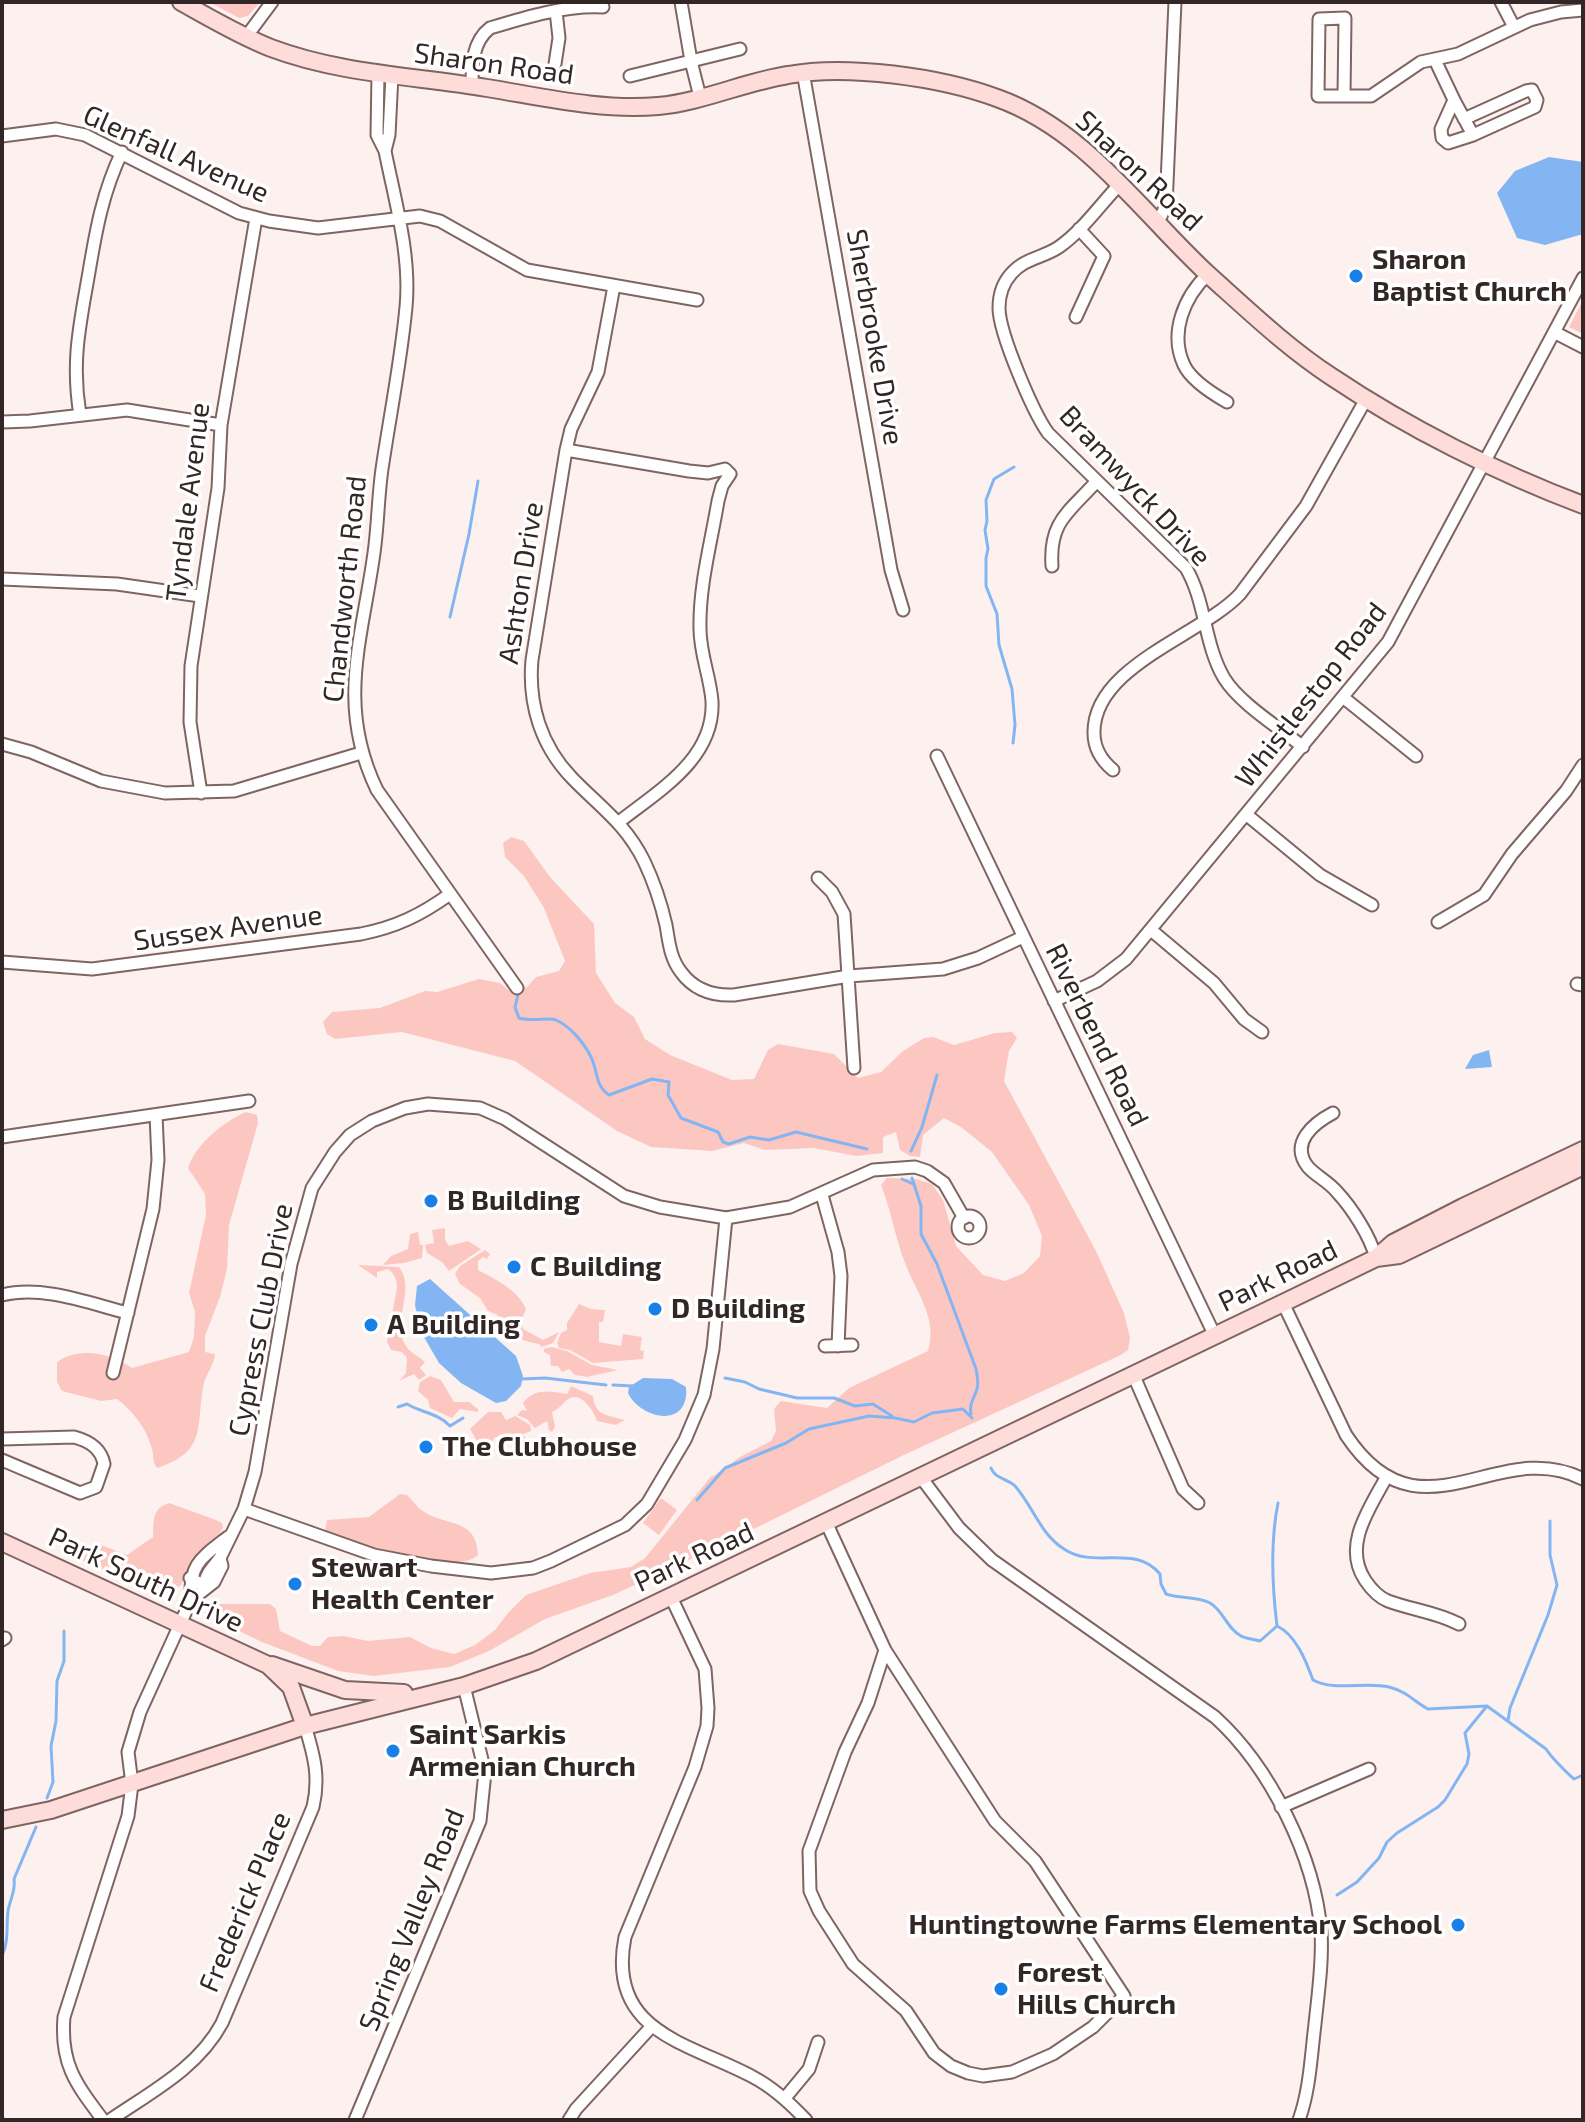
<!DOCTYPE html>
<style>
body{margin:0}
#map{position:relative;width:1585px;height:2122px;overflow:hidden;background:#fdf1ef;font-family:"Exo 2",sans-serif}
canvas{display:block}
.frame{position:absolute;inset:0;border:4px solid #322726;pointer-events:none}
</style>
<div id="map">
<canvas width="1585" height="2122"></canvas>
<div class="frame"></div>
</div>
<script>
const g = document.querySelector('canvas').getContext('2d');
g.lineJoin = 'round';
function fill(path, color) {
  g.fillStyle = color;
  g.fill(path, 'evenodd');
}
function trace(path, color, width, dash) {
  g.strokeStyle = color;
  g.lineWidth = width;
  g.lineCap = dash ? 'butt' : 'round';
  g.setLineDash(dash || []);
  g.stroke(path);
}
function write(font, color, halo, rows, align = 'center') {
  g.font = font + ' "Exo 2",sans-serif';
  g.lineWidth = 7;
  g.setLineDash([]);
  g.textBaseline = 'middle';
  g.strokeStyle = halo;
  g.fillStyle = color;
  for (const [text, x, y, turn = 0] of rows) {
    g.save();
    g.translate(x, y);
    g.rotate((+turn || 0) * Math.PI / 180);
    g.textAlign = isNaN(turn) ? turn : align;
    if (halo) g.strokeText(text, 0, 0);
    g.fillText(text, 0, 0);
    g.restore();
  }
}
const green = new Path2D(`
 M209 2H260L248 16 239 18Z
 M1583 300V334L1569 327Z
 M511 837 524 841 550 877 594 924 596 973 615 1003 634 1017 645 1039 670 1055 732 1080 754 1079 768 1050 778 1044 834 1054 858 1078 881 1072 903 1051 924 1038 933 1037 954 1045 995 1033 1012 1032 1017 1038 1009 1051 1004 1081 1096 1251 1124 1313 1130 1338 1128 1350 1121 1355 906 1454 719 1546 613 1595 545 1619 489 1651 450 1667 374 1676 338 1671 262 1642 214 1619 205 1608 207 1604H270L276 1609 280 1631 312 1646H320L328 1637 344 1636 368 1641 410 1637 431 1648 454 1654 475 1645 495 1630 508 1613 526 1595 590 1573 631 1567 645 1558 709 1479 740 1457 771 1441 776 1431 774 1409 781 1401 827 1408 849 1388 928 1351C938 1317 916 1293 905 1263 895 1237 891 1210 881 1185L887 1178 916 1179 932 1184 943 1200 956 1246 983 1275 1005 1281 1024 1273 1040 1256 1042 1236 1029 1205 992 1152 961 1127 944 1118 923 1135 920 1157 910 1156 900 1150 896 1132 883 1137V1153L856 1156 814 1148 765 1150 744 1143 712 1151 651 1147 617 1131 515 1061 402 1032 335 1039 327 1034 323 1022 332 1012 380 1008 425 991 437 992 479 979 500 983 511 992 527 987 536 977 559 971 565 961 544 908 524 876 505 857 503 843Z
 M246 1112 257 1115 258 1123 229 1225 227 1269 220 1297 205 1336V1352L215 1354C214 1365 207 1373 204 1383 195 1426 209 1451 157 1468 152 1461 154 1457 152 1449 147 1429 132 1410 117 1399L101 1401 62 1391 57 1382V1362C78 1346 112 1353 132 1368L189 1352 194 1337 195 1312 189 1293 206 1215 205 1194 188 1168C196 1144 223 1122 246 1112Z
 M445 1228V1240L449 1246 468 1241 481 1249 449 1271 442 1262 427 1253 425 1245 434 1243 432 1230Z
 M418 1232 420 1245H423L422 1258 404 1263 383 1265 391 1256 408 1249 410 1234Z
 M485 1250 490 1254 487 1259 483 1257 478 1261V1270C495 1279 518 1290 526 1309L521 1321 523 1329 543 1340 559 1332 553 1343 542 1347 539 1344C525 1342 505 1335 494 1322L498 1315 488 1311 480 1298 460 1284 455 1274 460 1266Z
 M358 1265 399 1267C417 1291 390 1321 406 1346 410 1353 419 1356 425 1362L420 1368 426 1375 419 1380 414 1374 399 1381 406 1373 407 1358 402 1352 391 1350 387 1342 389 1329 394 1324C387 1306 408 1283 388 1269L377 1272V1278Z
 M579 1304 591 1309 605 1310 603 1322H599V1342L621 1346 623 1334 642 1337 640 1350 644 1351 643 1359 593 1363 570 1350 559 1348 557 1343 561 1333 567 1330V1323Z
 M551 1347 567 1351 592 1365 618 1370 587 1377 575 1375 569 1369 562 1372 558 1366H551L550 1355 544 1352V1349Z
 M430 1376 441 1380 454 1402H469L478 1409V1412L460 1409 452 1418 430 1408 428 1400 418 1391 420 1382Z
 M571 1386 593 1396C595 1417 609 1415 625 1420L616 1425 597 1421C594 1411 580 1389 567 1400 561 1405 560 1408 552 1412L555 1427 552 1432 549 1430 547 1421 535 1428 527 1419 517 1415 522 1410 527 1411 523 1403C534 1388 549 1391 567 1394Z
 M488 1412H501L506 1420 515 1416 530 1425 531 1431 523 1434 528 1444 527 1447 522 1448 513 1441 506 1443 501 1435 494 1438 489 1450H482L470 1429Z
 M400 1494 407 1495C413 1501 418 1509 426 1513 448 1526 477 1519 478 1555 452 1578 355 1541 325 1531L327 1520 369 1517Z
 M661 1498 677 1510 659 1535 643 1523Z
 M169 1503 216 1520 222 1523 223 1528 215 1540 189 1566 181 1585 170 1594 159 1595 83 1561V1556L101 1545 127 1555 153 1537C154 1521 151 1509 169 1503Z`);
const water = new Path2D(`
 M1549 157 1583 162V234L1545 245 1517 238 1497 193 1515 171Z
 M1489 1050 1492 1067 1465 1069 1473 1055Z
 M430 1279 516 1356 523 1376 521 1386 506 1401 496 1403 461 1383 439 1363 421 1332 415 1305 417 1286Z
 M643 1378 672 1379 686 1387C690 1429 641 1420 628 1393L629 1387Z`);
const stream = new Path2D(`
 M450 617 469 534 478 481
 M1013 743 1015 725 1012 689 999 645 997 614 986 586V558L988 549 985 530 987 521 986 500 994 479 1014 467
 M518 995 515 1007 519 1018C532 1022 549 1017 556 1020 571 1027 584 1043 591 1057 598 1071 595 1086 609 1095L652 1079 669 1082 668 1095 681 1118 718 1132 723 1142 729 1144 750 1137 769 1140 796 1132 867 1149
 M911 1151 922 1127 937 1075
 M912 1178 921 1206V1234L937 1264 976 1369C977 1375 979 1383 977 1389 974 1399 969 1403 971 1414
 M902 1179 913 1184
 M725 1378 745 1382 759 1389 797 1398H834L855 1406 873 1404 892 1416
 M522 1379 545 1378 606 1385
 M613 1385 634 1386
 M398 1407 407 1404C422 1413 438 1413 450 1426L463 1418
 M991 1468C995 1479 1007 1478 1015 1486 1033 1506 1040 1534 1064 1549 1095 1570 1135 1543 1160 1574L1161 1584 1166 1594C1180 1599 1197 1596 1210 1603 1223 1610 1227 1629 1241 1636 1246 1639 1254 1639 1260 1641L1277 1626
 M697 1500 725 1468 786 1443 809 1429 869 1416 895 1418 914 1422 932 1413 963 1409 972 1418
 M1277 1626C1296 1635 1306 1661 1313 1680 1335 1692 1365 1681 1389 1687 1408 1692 1413 1701 1428 1709L1487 1706 1546 1749C1551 1757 1567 1773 1574 1779L1583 1775
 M1277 1626C1272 1585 1270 1543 1278 1503
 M1508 1721 1510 1708 1548 1615 1557 1585 1550 1555V1521
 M47 1798 53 1782 51 1746 56 1721 57 1681 64 1661V1631
 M1337 1895 1357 1882 1379 1858 1387 1842 1397 1833 1438 1807 1445 1800 1467 1764 1469 1754 1465 1733 1487 1706
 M2 1956C9 1940 6 1928 8 1911 10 1899 16 1891 14 1879L36 1827
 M2 2115 4 2120`);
const street = new Path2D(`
 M681 2 691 61 700 97
 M1501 2 1514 27
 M246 37 272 2
 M1435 60 1454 100 1441 129 1442 138 1448 143 1473 135 1454 100
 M555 64 559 38 556 11
 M803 72 891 570 903 610
 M378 73 377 135 385 151 389 135 392 75
 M630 76 740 49
 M472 85C472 65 472 42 490 28 526 17 565 5 603 7
 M1344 96 1345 18 1319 19 1318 96H1371L1421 62 1458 54 1530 20 1561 12 1583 10
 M1464 119 1526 91 1532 90 1537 100 1535 107 1473 135
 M2 136 56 129 85 135 239 213 269 221 318 228 420 216 440 221 527 270 697 300
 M385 151C395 201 411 255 406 307 401 361 390 415 382 469 378 497 378 525 374 553 362 640 336 705 377 790L517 988
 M1119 185C1100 205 1082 231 1059 247 1043 258 1024 258 1011 274 1003 283 999 295 999 308 999 333 1033 412 1048 433L1186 568C1206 602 1204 644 1224 678 1240 704 1280 728 1303 747
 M1158 222 1166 206 1175 2
 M1208 274C1184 297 1169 333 1184 365 1191 380 1213 394 1227 402
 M614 286 598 372 571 429 566 450 532 660C528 704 541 746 572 778 600 807 625 823 644 861 654 882 661 903 666 925 669 942 670 958 681 972 694 990 713 996 734 995L849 976 943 969 978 958 1023 937
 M1076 317 1104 256 1079 229
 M1554 332 1583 347
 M80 415C71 361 80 324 89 272 96 230 103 191 122 152
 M2 422 30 421 127 410 221 425
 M566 450 689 471 708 473 725 469 730 474 722 486 718 501C711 543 699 586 700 629 700 654 710 676 712 701 715 759 658 791 619 822
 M1052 566C1049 522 1068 513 1096 482
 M2 579 117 584 200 596
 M1344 698 1416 756
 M2 744 31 752 101 781 165 793 234 791 361 753
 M937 756 1215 1336
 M1113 770C1101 760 1094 748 1094 733 1093 666 1202 635 1240 594L1306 506 1366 399
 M201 793 190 722 191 666 218 488 221 425 256 218
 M1247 815 1320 875 1372 905
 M818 878 832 892 844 914 854 1068
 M1438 922 1484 895 1512 854 1566 791 1583 765
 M1151 930 1214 983 1244 1019 1262 1032
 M2 962 92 969 361 934C396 927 421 915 450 894
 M1577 984 1583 985
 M1054 1001 1097 981 1126 959 1388 642 1583 278
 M1333 1113C1314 1123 1289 1143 1308 1167 1316 1176 1329 1182 1337 1192 1352 1208 1370 1236 1376 1258
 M2 1137 249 1101
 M822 1195 838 1252 841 1276 838 1346
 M958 1227a11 11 0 1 1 22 0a11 11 0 1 1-22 0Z
 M2 1295C43 1285 88 1303 128 1313
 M1283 1303 1346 1435C1420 1547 1497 1435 1583 1479
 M825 1346 852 1345
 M113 1373 153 1209 158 1160 156 1115
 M1133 1374 1183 1489 1198 1503
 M2 1439 74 1437C89 1441 101 1448 104 1464L96 1487 80 1493 2 1460
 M920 1476 959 1528 992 1560 1215 1717C1270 1767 1315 1857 1321 1932 1323 1962 1318 1994 1315 2024 1311 2056 1310 2089 1299 2120
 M1387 1476C1370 1508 1342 1545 1365 1580 1371 1589 1378 1597 1388 1601 1412 1610 1436 1612 1459 1624
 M244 1509 374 1555 431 1566 491 1573 533 1568 551 1561 625 1525 647 1504 685 1440 704 1395 713 1349 726 1218
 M826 1522 885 1650
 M190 1578 207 1587 206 1578 209 1572 220 1558 244 1509 255 1472 291 1264 312 1188 335 1152 350 1135 372 1121 405 1108 428 1104 480 1108 505 1119 624 1196 660 1207 726 1218 790 1207 873 1170 915 1167 927 1171 944 1183 964 1218
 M671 1597 705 1669 708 1708 707 1726 695 1767 625 1937C606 2033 690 2043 753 2077 774 2088 790 2103 806 2120
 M191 1600C189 1564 201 1558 228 1537
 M2 1640 5 1638
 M885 1650 995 1821 1035 1861 1124 1996 1093 2027 1053 2054 1012 2072 983 2076 968 2073 951 2066 934 2053 906 2011 853 1964 819 1911 810 1891 809 1851 845 1752 868 1703Z
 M1281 1807 1369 1769
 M785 2098 809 2069 818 2042
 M103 2120C76 2084 60 2064 64 2017L128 1816 132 1784 128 1752 140 1712 191 1600 214 1582 222 1566 220 1558
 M110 2120C151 2092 198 2068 222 2023L313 1807C320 1777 314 1755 305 1726
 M355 2120 480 1821 485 1772 464 1686
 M569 2120 576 2109 652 2026`);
const secondary = new Path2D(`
 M181 2C210 18 240 36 271 48 340 74 415 76 487 88 543 97 601 111 658 106 702 102 744 82 788 75 847 64 940 77 997 98 1087 130 1143 215 1211 277 1250 312 1289 349 1332 377 1408 428 1498 473 1583 505
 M1376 1258 1399 1255 1583 1166
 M2 1542 268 1665 291 1687 305 1726
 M272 1665 345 1690 404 1693
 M2 1820 51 1810 305 1726 464 1686 536 1661 1283 1303 1376 1258 1393 1243 1463 1207 1583 1150`);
const markers = [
 [1356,276,8,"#1880e7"],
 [431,1201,8,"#1880e7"],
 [514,1267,8,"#1880e7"],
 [655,1309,8,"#1880e7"],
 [371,1325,8,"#1880e7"],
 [426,1447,8,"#1880e7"],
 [295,1584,8,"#1880e7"],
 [393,1751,8,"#1880e7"],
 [1458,1925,8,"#1880e7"],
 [1001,1989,8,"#1880e7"]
];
const streetNames = [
 ["Sharon Road",494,64,8],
 ["Glenfall Avenue",176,154,24],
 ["Sharon Road",1139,171,43],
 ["Sherbrooke Drive",875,337,80],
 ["Bramwyck Drive",1135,486,47],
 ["Tyndale Avenue",188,502,-83],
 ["Ashton Drive",521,583,-81],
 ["Chandworth Road",345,589,-84],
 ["Whistlestop Road",1311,695,-52],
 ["Sussex Avenue",228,928,-8],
 ["Riverbend Road",1097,1035,64],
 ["Park Road",1278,1276,-26],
 ["Cypress Club Drive",261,1320,-79],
 ["Park Road",694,1557,-25],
 ["Park South Drive",146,1580,25],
 ["Frederick Place",245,1902,-67],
 ["Spring Valley Road",412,1920,-68]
];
const poiNames = [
 ["Sharon",1372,260],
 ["Baptist Church",1372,292],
 ["B Building",447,1201],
 ["C Building",530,1267],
 ["D Building",671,1309],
 ["A Building",387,1325],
 ["The Clubhouse",442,1447],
 ["Stewart",311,1568],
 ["Health Center",311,1600],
 ["Saint Sarkis",409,1735],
 ["Armenian Church",409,1767],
 ["Huntingtowne Farms Elementary School",1442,1925,"right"],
 ["Forest",1017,1973],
 ["Hills Church",1017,2005]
];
fill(green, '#fdc7c1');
fill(water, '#83b5f2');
trace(stream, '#83b5f2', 3);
trace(street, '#7e6561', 15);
trace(secondary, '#7e6561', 20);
trace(street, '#fff', 11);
trace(secondary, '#fddcd9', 16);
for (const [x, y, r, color] of markers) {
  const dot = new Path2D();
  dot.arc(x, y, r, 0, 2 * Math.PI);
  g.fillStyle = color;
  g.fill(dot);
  trace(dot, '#fff', 3);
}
write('28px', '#322726', '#fff', streetNames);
write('bold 28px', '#322726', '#fff', poiNames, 'left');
</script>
